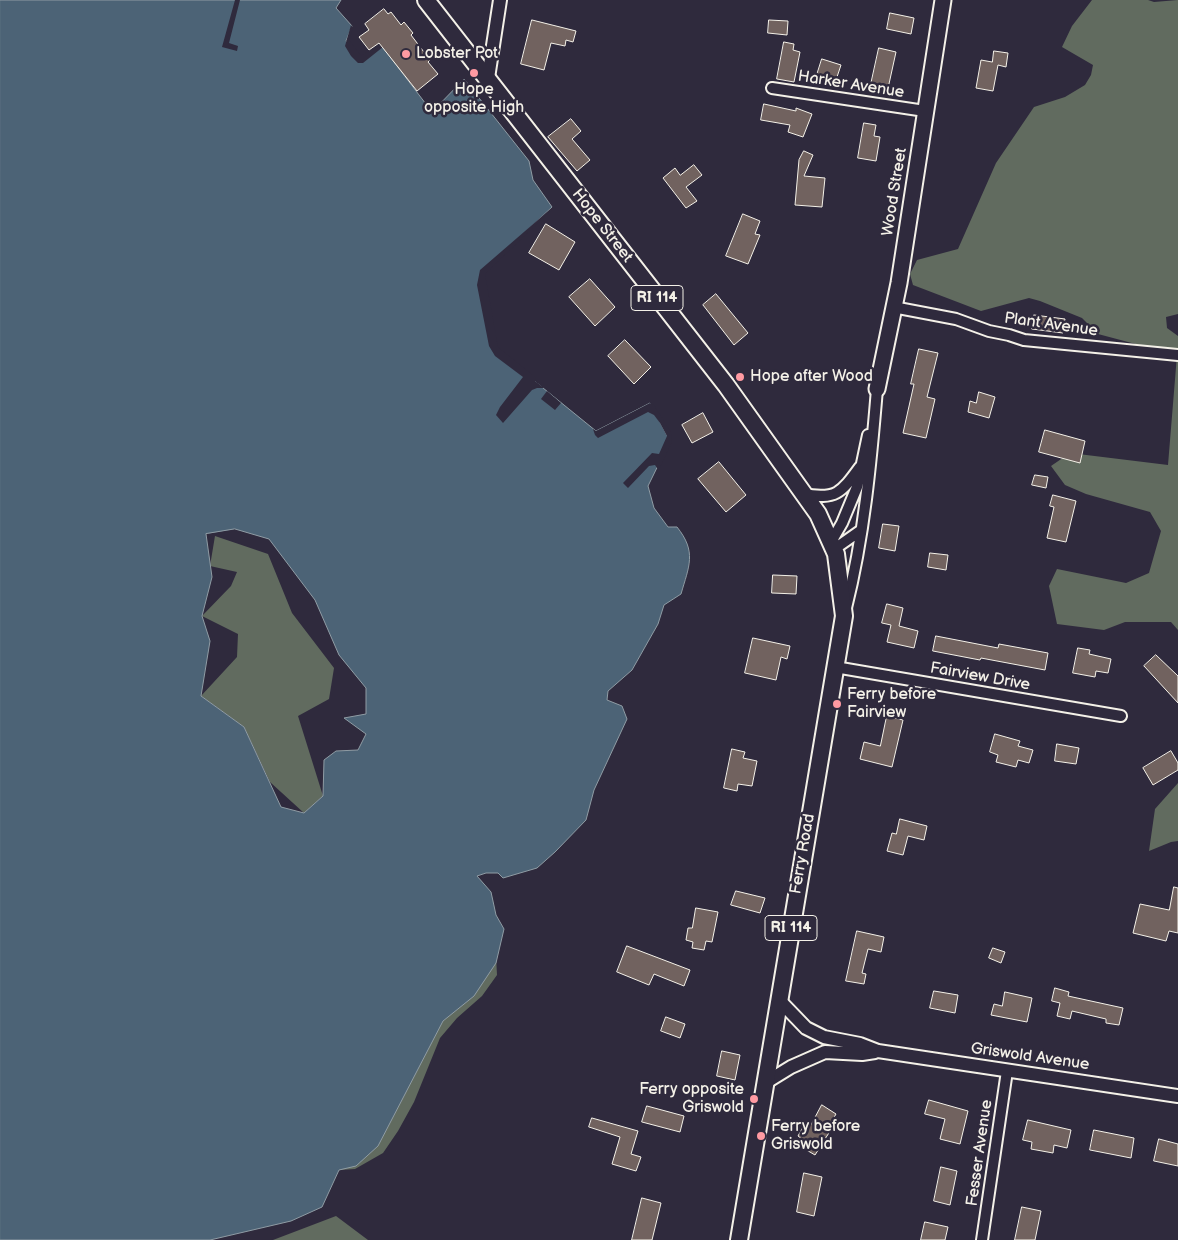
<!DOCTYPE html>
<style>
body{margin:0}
canvas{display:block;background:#2f2a3d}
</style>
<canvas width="1178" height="1240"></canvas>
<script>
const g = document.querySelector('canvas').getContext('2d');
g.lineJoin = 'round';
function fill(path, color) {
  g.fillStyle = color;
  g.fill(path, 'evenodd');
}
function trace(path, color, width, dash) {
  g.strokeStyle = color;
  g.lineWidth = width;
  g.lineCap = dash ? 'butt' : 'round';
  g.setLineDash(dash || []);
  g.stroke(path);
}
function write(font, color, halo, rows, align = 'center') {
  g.font = font + ' "Balsamiq Sans",sans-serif';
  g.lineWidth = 5;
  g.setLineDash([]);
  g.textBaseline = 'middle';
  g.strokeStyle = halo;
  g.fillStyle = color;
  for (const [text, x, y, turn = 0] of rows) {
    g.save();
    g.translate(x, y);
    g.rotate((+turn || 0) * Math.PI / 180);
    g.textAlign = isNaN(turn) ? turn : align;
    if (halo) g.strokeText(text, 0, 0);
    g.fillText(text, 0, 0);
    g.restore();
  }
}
const green = new Path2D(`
 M1092 0H1148L1154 2 1178 0V314L1166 317 1167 328 1178 336V630L1171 622H1125L1104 630 1057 624 1049 586 1057 569 1126 583 1149 573 1161 531 1150 512 1086 494 1065 485 1051 466 1070 453 1168 465 1177 355 1098 334 1082 318 1040 301 1029 298 981 311 913 285 910 274 917 260 958 249 996 163 1034 107 1065 97 1085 85 1091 75 1093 65 1062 47 1072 26Z
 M215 536 268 554 292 613 334 668 329 699 298 716 323 796 304 813 270 782 244 727 201 696 237 657 238 634 202 616 231 586 237 572 210 566Z
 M1178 783V841L1171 842 1149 851 1155 809Z
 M496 956 497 975 482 996 457 1018 440 1038 414 1102 398 1131 383 1153 355 1169 339 1170 424 1039Z
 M336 1216 368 1240H273Z`);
const water = new Path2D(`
 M0 0H341L336 8 352 26 346 41 361 60 381 45 432 112 464 79 529 161 533 180 552 207 482 273 495 349 596 431 650 403 670 441 648 486 654 508 668 527H677C697 552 689 566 681 594L664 605 658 624 632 670 608 691 607 700 622 706 627 719 594 790 586 820 555 852 537 868 503 878 498 873H486L477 876 491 892 496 915 504 929 496 963 474 996 443 1021 378 1146 356 1166 339 1170 322 1207 291 1221 210 1240H0ZM235 529 269 539 315 600 339 655 366 688V714L344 718 366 734 358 750 336 751 324 760 323 796 304 813 281 807 244 727 201 696 210 641 202 616 212 577 206 534Z`);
const pier = new Path2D(`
 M235 0H240L229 43 238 46 237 51 222 47Z
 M351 25 353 28 349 40 361 56 380 43 383 47 363 63H358L351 56 345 46Z
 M554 206 553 209 485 274 498 347 533 375 536 378 535 381 544 388H537L532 390 503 423 496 415 500 407 523 377 495 356 489 346 477 285 480 270Z
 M547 391 561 403 555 410 541 399Z
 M650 403 654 405 671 432 672 442 660 468H657L655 465 649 466 628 488 623 483 652 453 659 454 667 436 660 423 654 415 648 412 598 438 595 435 593 429 596 431Z`);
const building = new Path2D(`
 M384 9 388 14 391 12 401 25 404 22 413 33 411 35 430 60 428 62 438 74 417 91 379 43 369 50 359 37 369 30 365 24Z
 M890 13 914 18 911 34 887 29Z
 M532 20 576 31 573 42 566 40 565 46 551 43 544 70 521 64Z
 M769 20 788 21 787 35 768 33Z
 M784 42 794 44 793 50 800 52 794 82 777 79Z
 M879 48 896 52 887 93 870 89Z
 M994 51 1008 53 1006 67 998 65 993 91 976 88 981 60 992 62Z
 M822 59 841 65 836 80 817 75Z
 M764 104 796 111V108L812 114 803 137 788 132 790 125 761 120Z
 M571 119 581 131 572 139 590 160 577 171 548 137Z
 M864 123 876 125 874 136 880 137 876 161 858 158Z
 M804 151 813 155 804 176 825 178 822 207 795 205 799 160Z
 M694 165 702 175 686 187 697 201 686 208 663 178 675 168 680 175Z
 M743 214 760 221 755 234 760 235 748 264 726 256Z
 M546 224 575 242 559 270 529 253Z
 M590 279 615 307 595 326 569 297Z
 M716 294 748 333 734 345 703 305Z
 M1034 315 1065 319 1063 333 1032 329Z
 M625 340 651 367 634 384 608 356Z
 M919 349 938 353 927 397 935 399 926 438 903 433 914 384H911Z
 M979 392 995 397 989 418 968 412 970 401 976 403Z
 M703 413 713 432 692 443 682 425Z
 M1045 430 1085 441 1080 463 1039 452Z
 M719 462 746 495 726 512 698 479Z
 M1035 475 1048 477 1046 488 1032 485Z
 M1053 495 1076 501 1066 542 1047 538 1054 507 1050 506Z
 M883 524 899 526 895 551 879 548Z
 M930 553 948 555 946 570 928 567Z
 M773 575 797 576 796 594 772 593Z
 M887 604 903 608 899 626 918 631 914 648 887 642 891 625 882 623Z
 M936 636 998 648 999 644 1048 653 1045 670 981 658 980 660 933 651Z
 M753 638 790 646 787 659 781 657 776 680 745 673Z
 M1078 648 1090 650 1089 654 1111 659 1108 673 1096 671 1095 677 1073 673Z
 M1156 655 1178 676V703L1144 666Z
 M887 716 903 720 892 767 860 759 864 742 880 746Z
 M995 734 1020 741 1018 746 1033 750 1029 763 1018 760 1016 767 996 762 998 755 990 752Z
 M1057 744 1079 748 1076 764 1055 761Z
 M732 749 745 752 743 758 757 761 752 786 738 784 737 791 724 788Z
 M1171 751 1178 763V770L1153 785 1143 768Z
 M900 819 927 826 924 840 908 836 903 855 887 851 892 833 896 834Z
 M1174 887 1178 888V933L1169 931 1166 941 1133 933 1140 904 1169 910Z
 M736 891 765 898 760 913 731 905Z
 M696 908 718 912 712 942 706 941 704 950 692 948 693 942 686 940 688 928H692Z
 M857 931 884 937 881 952 868 949 862 973 866 974 864 984 846 981Z
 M627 946 690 970 684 986 654 974 649 985 617 972Z
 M993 948 1005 952 1001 963 989 958Z
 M1055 988 1069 992 1068 996 1123 1008 1119 1025 1106 1023V1019L1072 1011 1070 1019 1057 1016 1060 1003 1052 1001Z
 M934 991 958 995 955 1013 930 1008Z
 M1005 992 1032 998 1027 1022 991 1015 994 1004 1002 1006Z
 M666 1017 685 1024 680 1038 661 1031Z
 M722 1051 740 1055 735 1080 717 1076Z
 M929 1100 968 1111 960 1144 940 1139 945 1119 925 1114Z
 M822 1105 836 1114 829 1126 832 1128 815 1155 798 1145 802 1139 798 1136 806 1121 811 1124Z
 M647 1106 684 1116 680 1132 642 1122Z
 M592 1118 638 1131 631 1154 641 1157 636 1171 612 1164 620 1137 589 1127Z
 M1028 1120 1071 1130 1067 1148 1054 1145 1053 1153 1031 1149 1032 1142 1023 1140Z
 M1094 1130 1134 1138 1131 1158 1090 1150Z
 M1159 1139 1178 1144V1166L1154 1161Z
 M941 1167 957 1171 950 1205 934 1201Z
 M804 1173 822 1177 814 1216 797 1212Z
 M642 1198 661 1203 652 1240H632Z
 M1022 1207 1041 1211 1035 1240H1015Z
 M925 1222 948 1227 945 1240H921Z`);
const minor = new Path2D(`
 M772 88 925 111
 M893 307 956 319 989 331 1009 335 1024 340 1178 355
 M803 494C836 500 841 493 860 467
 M831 542 842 523 857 487 868 435
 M833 550 860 531
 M846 608C864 537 871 462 877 389
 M835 667 1121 716
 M982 1240 1007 1071`);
const tertiary = new Path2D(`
 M488 78 500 0
 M779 1000 806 1028 824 1037 860 1044 878 1051 1178 1096
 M765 1083 791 1067 825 1052 862 1054 875 1052`);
const secondary = new Path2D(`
 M877 389 899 283 943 0`);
const primary = new Path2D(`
 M426 0 726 385 818 514 836 554 844 616 739 1240`);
const markers = [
 [406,54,5,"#ff9aa2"],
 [474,73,5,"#ff9aa2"],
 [740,377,5,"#ff9aa2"],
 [837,704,5,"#ff9aa2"],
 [754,1099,5,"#ff9aa2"],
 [761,1136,5,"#ff9aa2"]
];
const shields = [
 [657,298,52],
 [791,928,52]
];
const shieldNames = [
 ["RI 114",657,298],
 ["RI 114",791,928]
];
const poiNames = [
 ["Lobster Pot",416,54],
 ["Hope",474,90,"center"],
 ["opposite High",474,108,"center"],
 ["Hope after Wood",750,377],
 ["Ferry before",847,695],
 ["Fairview",847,713],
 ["Ferry opposite",744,1090,"right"],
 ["Griswold",744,1108,"right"],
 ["Ferry before",771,1127],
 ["Griswold",771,1145]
];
const streetNames = [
 ["Harker Avenue",851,85,9],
 ["Wood Street",895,192,-81],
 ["Hope Street",602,226,52],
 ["Plant Avenue",1051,325,8],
 ["Fairview Drive",980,677,10],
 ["Ferry Road",803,854,-80],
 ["Griswold Avenue",1030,1057,8],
 ["Fesser Avenue",980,1153,-82]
];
fill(green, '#616b5f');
fill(water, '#4c6376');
trace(water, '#8f9ca4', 1);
fill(pier, '#2f2a3d');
fill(building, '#71625f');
trace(building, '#f4f1e8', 1);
trace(minor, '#f4f1e8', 14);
trace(tertiary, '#f4f1e8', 16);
trace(secondary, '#f4f1e8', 19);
trace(primary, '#f4f1e8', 20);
trace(minor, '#2f2a3d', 10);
trace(tertiary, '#2f2a3d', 12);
trace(secondary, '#2f2a3d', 15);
trace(primary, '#2f2a3d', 16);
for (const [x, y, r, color] of markers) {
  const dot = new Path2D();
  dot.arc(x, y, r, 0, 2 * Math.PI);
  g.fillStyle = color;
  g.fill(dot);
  trace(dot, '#2f2a3d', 2);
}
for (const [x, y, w] of shields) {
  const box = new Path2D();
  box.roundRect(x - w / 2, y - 12.5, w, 25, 4);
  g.fillStyle = '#2f2a3d';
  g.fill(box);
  trace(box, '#f4f1e8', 1);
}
write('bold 15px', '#f4f1e8', null, shieldNames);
write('16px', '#f4f1e8', '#2f2a3d', poiNames, 'left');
write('16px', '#f4f1e8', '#2f2a3d', streetNames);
</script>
